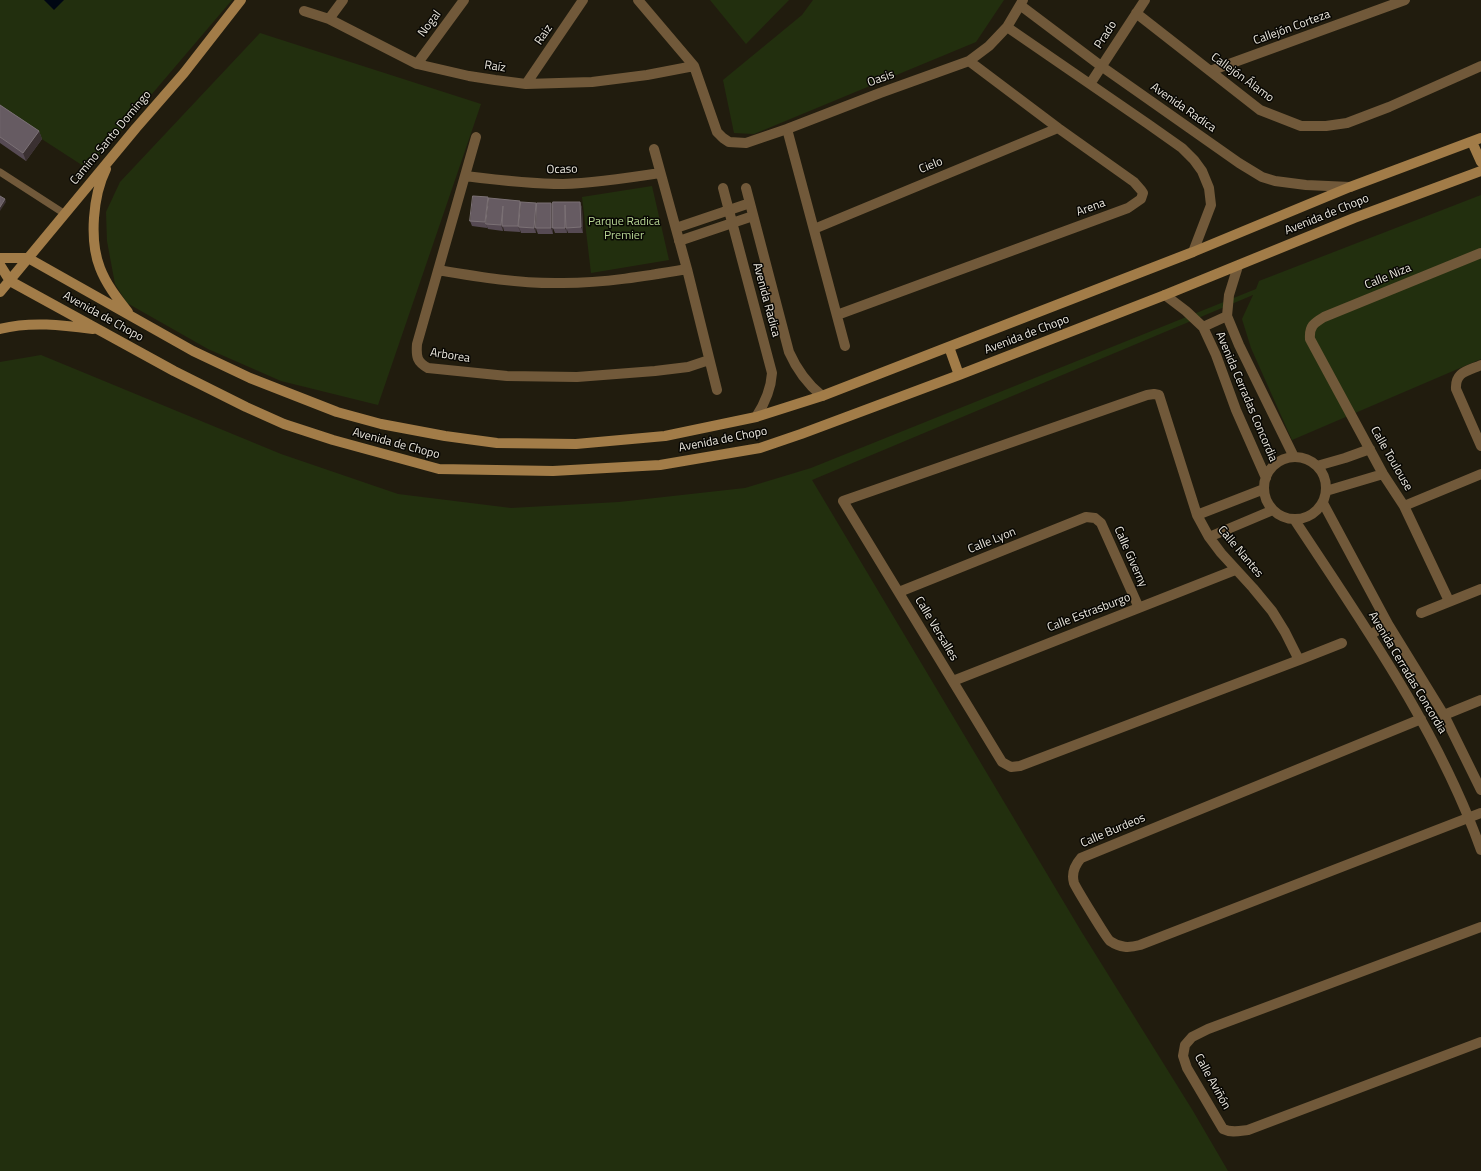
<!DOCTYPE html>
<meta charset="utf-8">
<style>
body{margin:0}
canvas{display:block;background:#211c0e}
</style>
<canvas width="1481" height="1171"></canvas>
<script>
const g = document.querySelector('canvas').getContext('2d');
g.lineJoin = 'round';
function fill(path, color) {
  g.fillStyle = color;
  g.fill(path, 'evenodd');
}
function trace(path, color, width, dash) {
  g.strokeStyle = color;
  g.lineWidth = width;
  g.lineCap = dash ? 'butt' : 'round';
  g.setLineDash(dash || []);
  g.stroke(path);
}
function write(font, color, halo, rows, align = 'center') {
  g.font = font + ' "Titillium Web",sans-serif';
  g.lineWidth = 3;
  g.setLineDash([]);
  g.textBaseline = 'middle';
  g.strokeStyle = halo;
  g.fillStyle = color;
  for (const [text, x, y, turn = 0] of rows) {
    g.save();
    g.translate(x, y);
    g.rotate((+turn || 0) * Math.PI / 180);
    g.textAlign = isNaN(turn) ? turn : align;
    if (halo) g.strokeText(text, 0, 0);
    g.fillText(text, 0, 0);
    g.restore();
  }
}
const green = new Path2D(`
 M0 0H232L88 169 0 112Z
 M710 0H789L746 44Z
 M813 0H1004L976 42 754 134 734 133 723 80 802 15Z
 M260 33 481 104 378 405 281 381 208 349 127 303 115 284 107 241 106 212 120 182Z
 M652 186 669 260 591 273 582 197Z
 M1481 195V359L1292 440 1251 348 1242 319 1253 295 812 480 1081 931 1193 1111 1228 1171H0V362L41 355 281 454 398 494 511 508 619 502 745 488 811 468 1256 289 1259 281Z`);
const water = new Path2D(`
 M44 0H64L54 10Z`);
const lane = new Path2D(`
 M0 172 65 214`);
const street = new Path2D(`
 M638 0 694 66 717 132 723 138 729 142 746 143 787 129 880 93 969 61 989 46 1007 27 1023 0
 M1020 5 1101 66 1239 163 1262 177 1275 181 1306 185 1350 187
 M304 11 329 19 417 64 469 76 495 80 526 84 592 82 647 75 694 66
 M1136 13 1260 110 1301 126H1326L1347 123 1389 107 1481 66
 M329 19 343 0
 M1007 27 1148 124 1182 148 1194 160 1202 171 1209 188 1211 205 1193 252
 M417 64 464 0
 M1210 71 1405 0
 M526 84 583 0
 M1090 84 1145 0
 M787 129 845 346
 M476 137 417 344C416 357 417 362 428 368L507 376 577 377 655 371 688 367 709 360
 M654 149 687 269 717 390
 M465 176C497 180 530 184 563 184 596 183 628 178 660 173
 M723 188 772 373C771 390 765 403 756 417
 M746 188 789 352C797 370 806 383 822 396
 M676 228 750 203
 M814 229 1058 128
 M679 241 753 216
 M1238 266 1229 295 1227 316 1239 345 1294 457
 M438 270C479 277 520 284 563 283 605 283 646 276 687 269
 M1165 295 1186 311 1203 327 1216 355 1236 410 1266 478
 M837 315 1128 208 1141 199 1143 193 1141 190 1134 182 1058 128 969 61
 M1203 327 1227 316
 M1481 365C1467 371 1455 372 1456 389L1481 446
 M1264 488a31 31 0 1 1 62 0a31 31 0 1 1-62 0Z
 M1317 466 1345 458 1370 449
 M1326 491 1383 474
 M1323 503 1388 624 1444 715 1481 790
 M1404 506 1481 474
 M1197 515 1264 489
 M1294 519C1364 625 1438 730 1481 850
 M1209 537 1273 510
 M899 592 1086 517 1095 518 1101 523 1139 608
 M1449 601 1404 506 1383 474 1310 339C1309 326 1314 323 1324 317L1481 253
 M1421 613 1481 589
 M1370 635 1388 624
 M1299 660 1285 632 1272 611 1253 588 1221 553 1209 537 1197 515 1159 395 1154 394 1147 395 843 501 1002 762 1011 767 1020 766 1299 660 1342 643
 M953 681 1235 570
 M1444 715 1481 700
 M1421 719 1081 858C1075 865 1071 873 1074 883 1076 888 1107 939 1110 941 1120 948 1129 948 1140 945L1481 813
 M1481 927 1208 1029 1192 1037 1185 1045 1183 1056 1187 1068 1223 1129C1231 1133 1239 1131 1248 1130L1481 1042`);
const secondary = new Path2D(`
 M1472 142 1481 162
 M106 169C93 195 89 240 100 268 106 284 117 298 128 312
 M0 258H28L193 351 250 378 337 412 381 424 445 436 497 443 576 444 665 436 756 417 822 396 1193 252 1350 187 1481 138
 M0 265 10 281 174 371 246 407 284 424 333 440 439 469 553 471 660 465 760 448 801 434 959 375 1165 295 1354 218 1481 171
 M0 292 136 128 184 73 241 0
 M0 329C30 321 63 325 93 329
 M949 347 959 375`);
const wall = new Path2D(`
 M0 105 39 131 42 139 26 161 0 143Z
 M488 197 489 199 520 201 521 203H536L537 205 551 203 553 207 580 202 582 208 583 233H568L567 230V233H555L553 228V234H538L536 229V233H521L520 230V232L504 231 503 227V231L488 229 487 227V228L472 226 470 221Z`);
const shadedWall = new Path2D(`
 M39 131 42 139 26 161 23 153Z
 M488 197 490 203 486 224 487 228 485 222Z
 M5 199 6 202 0 211V207Z
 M520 201 522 206 519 227 520 232 518 226Z
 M580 202 582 208 583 233 581 227Z
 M536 203 538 208 536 233 534 228Z
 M551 203 553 208V234L551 228Z
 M565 205 566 228 567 233 565 228Z
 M503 206 502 226 503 227V231L501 225Z`);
const building = new Path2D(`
 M0 105 39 131 23 153 0 137Z
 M0 196 5 199 0 207Z
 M473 196 488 197 485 222 470 221Z
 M489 198 520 201 518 226H502L503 206 501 225 486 224Z
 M521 202 536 203 534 228 519 227Z
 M553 202H580L581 227 566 228 565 205V228H553Z
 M537 203H551V228H536Z`);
const streetNames = [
 ["Nogal",430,24,-53],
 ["Callejón Corteza",1292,28,-20],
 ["Raiz",544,35,-56],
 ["Prado",1106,35,-57],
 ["Raíz",495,67,8],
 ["Callejón Álamo",1242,78,36],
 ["Oasis",881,79,-20],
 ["Avenida Radica",1183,108,35],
 ["Camino Santo Domingo",111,138,-50],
 ["Cielo",931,166,-22],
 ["Ocaso",562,170,-1],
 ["Arena",1091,208,-20],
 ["Avenida de Chopo",1327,215,-22],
 ["Calle Niza",1388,277,-22],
 ["Avenida Radica",766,300,75],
 ["Avenida de Chopo",103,317,29],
 ["Avenida de Chopo",1027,335,-21],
 ["Arborea",450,356,9],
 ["Avenida Cerradas Concordia",1246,397,67],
 ["Avenida de Chopo",723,440,-11],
 ["Avenida de Chopo",396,444,15],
 ["Calle Toulouse",1391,459,60],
 ["Calle Lyon",992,541,-22],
 ["Calle Nantes",1240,552,50],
 ["Calle Giverny",1130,557,66],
 ["Calle Estrasburgo",1089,613,-21],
 ["Calle Versalles",936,629,59],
 ["Avenida Cerradas Concordia",1407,673,59],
 ["Calle Burdeos",1113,831,-23],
 ["Calle Aviñón",1212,1082,61]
];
const parkNames = [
 ["Parque Radica",624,222],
 ["Premier",624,236]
];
fill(green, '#222f0e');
fill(water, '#000713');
trace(lane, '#71593a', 7);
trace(street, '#71593a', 10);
trace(secondary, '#a27c48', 10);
fill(wall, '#564a53');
fill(shadedWall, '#3a3031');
fill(building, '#665b62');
trace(building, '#7b7175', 1);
write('12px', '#ece8df', '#080703', streetNames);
write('12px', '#b9d795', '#080703', parkNames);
</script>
